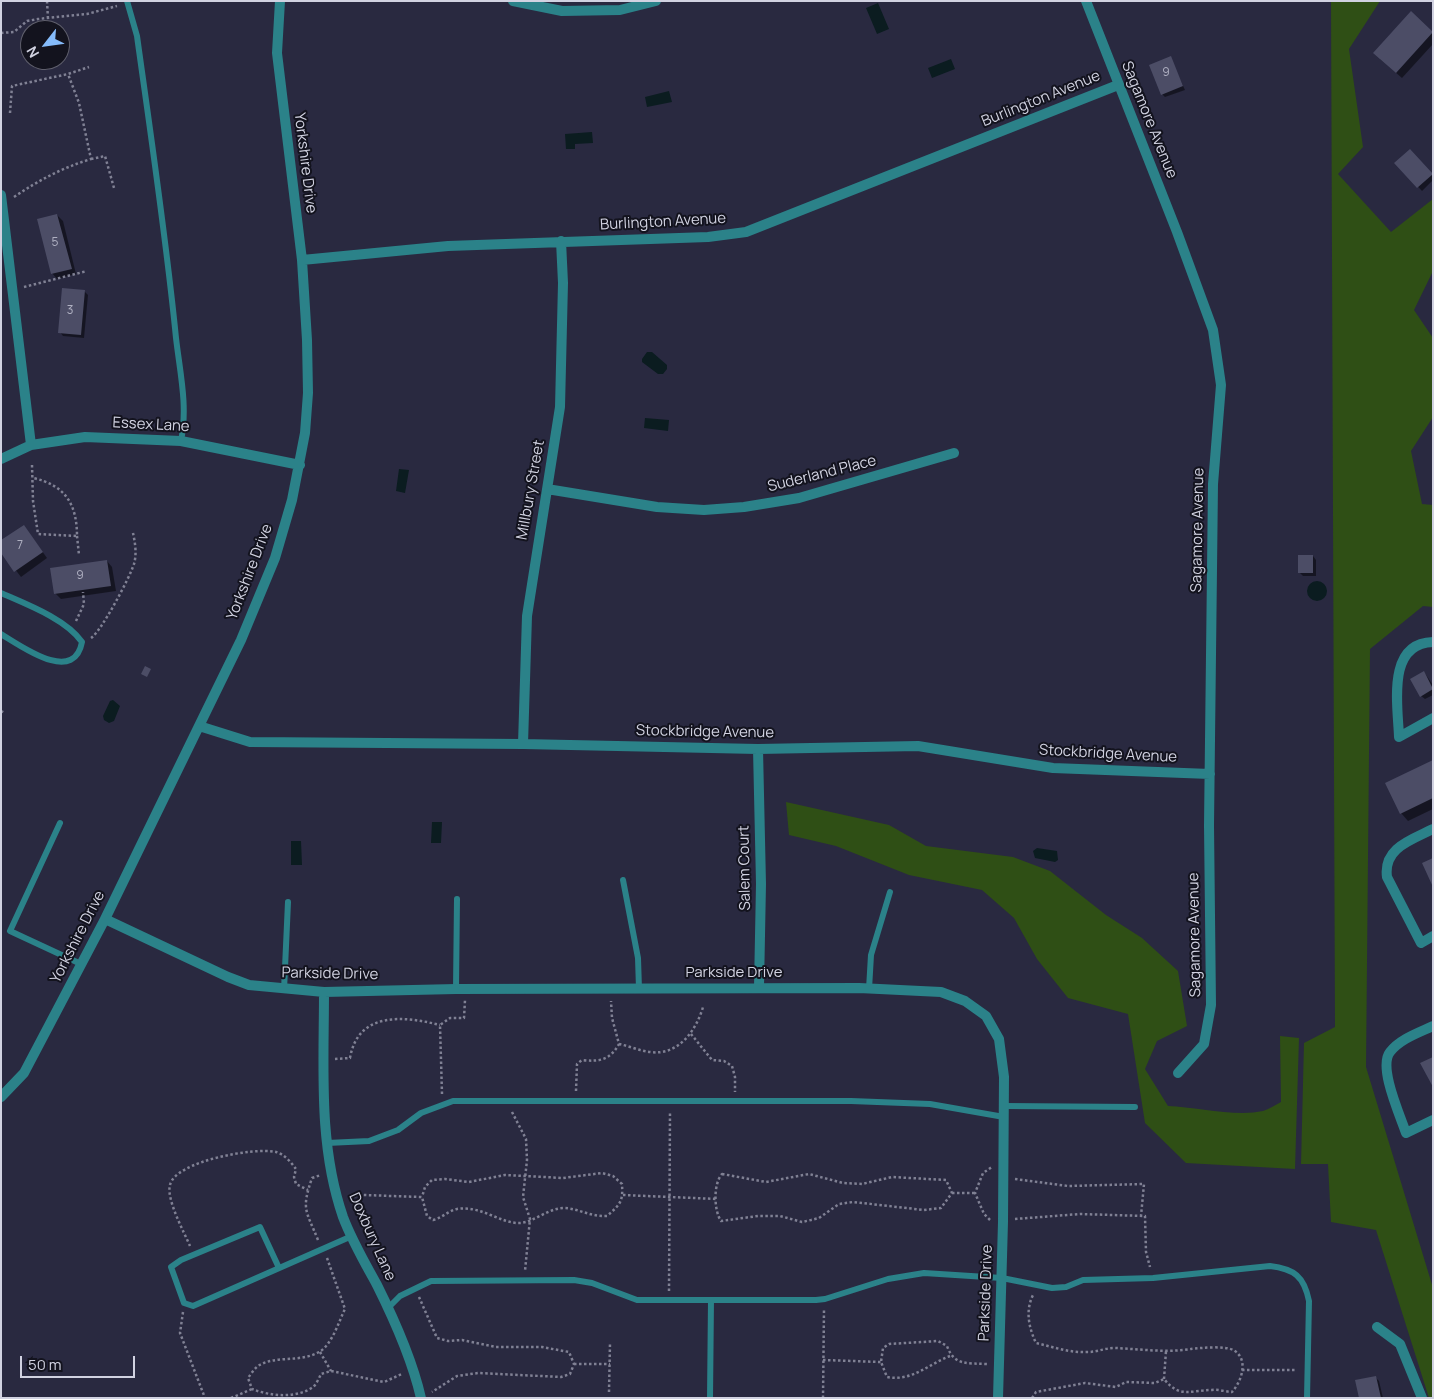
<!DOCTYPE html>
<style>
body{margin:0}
#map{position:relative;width:1434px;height:1399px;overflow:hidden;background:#292940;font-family:Manrope,sans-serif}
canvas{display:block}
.frame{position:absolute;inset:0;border:2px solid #d1d2e1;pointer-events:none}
.north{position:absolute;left:20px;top:20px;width:50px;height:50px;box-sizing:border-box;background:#13131e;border:1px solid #5f5f6c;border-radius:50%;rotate:240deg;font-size:14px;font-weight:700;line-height:20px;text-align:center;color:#d1d2e1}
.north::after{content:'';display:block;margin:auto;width:18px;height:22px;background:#85bbfb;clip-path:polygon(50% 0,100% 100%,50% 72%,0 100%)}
.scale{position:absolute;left:20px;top:1356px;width:115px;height:22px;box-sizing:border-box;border:2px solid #d1d2e1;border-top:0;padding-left:6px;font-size:15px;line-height:18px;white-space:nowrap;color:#d1d2e1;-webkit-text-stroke:4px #13131e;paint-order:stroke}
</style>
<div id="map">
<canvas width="1434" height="1399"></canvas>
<div class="frame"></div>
<div class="north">N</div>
<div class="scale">50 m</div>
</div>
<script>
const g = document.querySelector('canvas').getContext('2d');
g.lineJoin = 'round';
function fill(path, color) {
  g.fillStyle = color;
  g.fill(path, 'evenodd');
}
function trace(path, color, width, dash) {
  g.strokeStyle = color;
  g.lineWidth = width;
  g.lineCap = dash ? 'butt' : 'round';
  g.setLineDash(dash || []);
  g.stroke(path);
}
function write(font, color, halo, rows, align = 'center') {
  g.font = font + ' Manrope,sans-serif';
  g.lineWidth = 4;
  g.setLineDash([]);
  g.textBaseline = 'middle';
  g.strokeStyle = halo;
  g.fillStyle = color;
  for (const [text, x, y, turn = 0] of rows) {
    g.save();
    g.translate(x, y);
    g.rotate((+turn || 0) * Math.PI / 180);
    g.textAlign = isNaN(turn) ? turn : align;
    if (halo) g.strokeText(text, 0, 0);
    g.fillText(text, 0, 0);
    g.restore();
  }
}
const green = new Path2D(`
 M1331 1H1380L1349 49 1363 147 1338 174 1391 232 1433 199V271L1414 310 1433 338V417L1411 451 1422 504 1433 505V607L1423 606 1370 649 1366 1067 1433 1288V1398H1429L1376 1230 1331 1222 1328 1164H1301L1304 1043 1335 1027Z
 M786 802 889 825 926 846 1013 857 1050 871 1106 915 1142 938 1178 971 1187 1026 1157 1041 1145 1069 1168 1106C1196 1107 1236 1117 1263 1111 1269 1109 1275 1105 1281 1102L1280 1036 1299 1038 1295 1169 1186 1163 1145 1123 1128 1014 1068 998 1037 959 1014 918 982 890 909 875 836 846 789 835Z`);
const water = new Path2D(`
 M878 3 889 29 877 34 866 8Z
 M951 59 955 69 932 78 928 68Z
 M669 91 672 102 647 107 645 97Z
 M592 132 593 143 575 144V149H566L565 134Z
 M647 352H652L667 365V369L663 374H658L642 362V359Z
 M645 418 669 420 668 431 644 428Z
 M399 469 409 470 405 493 396 491Z
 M1307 591a10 10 0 1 1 20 0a10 10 0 1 1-20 0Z
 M113 700 120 706 114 721 109 723 104 720 103 716 110 701Z
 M432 822H442L441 843H431Z
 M291 841H301L302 865H291Z
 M1037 848 1057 851 1058 860 1055 862 1035 858 1033 851Z`);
const shadow = new Path2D(`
 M1411 13 1433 33V44L1402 78 1380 59Z
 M1170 58 1185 90 1165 97 1162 94Z
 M1410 150 1433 175V180L1422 191 1396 163Z
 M57 215 63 221 76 274 57 279 52 273Z
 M84 291 88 295 84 338 63 336 60 332Z
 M24 526 47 558 21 577 1 551Z
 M1313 556 1316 560V576H1303L1299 572Z
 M107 561 112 567 116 591 61 599 55 593Z
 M1424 672 1433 685V695L1425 699 1421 696Z
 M1433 761V809L1408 821 1401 813Z
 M1375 1377 1379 1381 1383 1398H1360Z`);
const building = new Path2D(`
 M1411 11 1433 32 1396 73 1373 53Z
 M1171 56 1183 86 1161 95 1149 65Z
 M1410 149 1433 174 1417 188 1394 163Z
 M57 214 72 269 51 274 37 219Z
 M62 288 85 290 81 335 58 333Z
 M24 525 43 552 14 572 1 553V540Z
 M1298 555H1313V573H1298Z
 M107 560 111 586 54 594 50 568Z
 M145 666 151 669 147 677 141 674Z
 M1424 671 1433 689 1420 697 1410 679Z
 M1433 760V798L1400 814 1385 783Z
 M1433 858V887L1422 863Z
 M1433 1057V1087L1420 1063Z
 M1376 1376 1381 1398H1359L1355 1380Z`);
const path = new Path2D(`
 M47 1 48 19
 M1 33 14 32 27 21 38 19 87 14 117 6
 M10 113 12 86 68 74 89 67
 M91 159 105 156 114 188
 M14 197C39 180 62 168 91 159L79 103 68 74
 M24 287 87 271
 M32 465 33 501 38 534 77 536C77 504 65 485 33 478
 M77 536 79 555
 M76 621 84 604 83 592
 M91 638C101 632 130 577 134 564 137 554 135 542 133 533
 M1 711 5 713
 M691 1034 712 1060 724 1061 732 1066 735 1077V1092
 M619 1044C629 1046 640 1051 650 1052 678 1056 696 1031 703 1007
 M335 1059 350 1058C358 1011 404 1016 440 1025
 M576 1091 577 1064 582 1060C600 1062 610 1060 619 1044L612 1018 611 1001
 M442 1094 440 1025 450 1018H464L465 1000
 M512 1112 526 1139 527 1160 523 1197 530 1219 525 1271
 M722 1174 766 1182 809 1174 843 1183 862 1184 892 1177 946 1180 952 1193 941 1208 924 1210 853 1202 839 1204 819 1218 811 1220 802 1222 780 1216H758L721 1221C714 1211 713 1184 722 1174Z
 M1015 1179 1068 1186 1144 1184 1141 1216
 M952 1193H975
 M623 1195 717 1199
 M349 1197 363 1195 422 1197 427 1216 433 1220C442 1218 448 1211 457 1209 481 1205 501 1224 520 1223 534 1222 547 1209 563 1208 578 1208 590 1217 607 1216 621 1204 623 1201 622 1184L613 1176 602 1173 563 1178 505 1175 469 1182 445 1179 432 1180 425 1187 422 1197
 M1015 1219 1080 1214 1145 1216 1146 1252 1150 1267
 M990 1220 984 1214 975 1193 983 1173 992 1167
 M318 1240C306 1210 301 1210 312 1178L321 1175
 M190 1246C184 1232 166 1199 170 1185 175 1161 255 1147 276 1152 284 1154 291 1162 296 1169L294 1177 296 1184 308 1190
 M327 1258 345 1309C339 1321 332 1345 319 1352 300 1363 274 1355 258 1366 254 1369 251 1374 248 1378L252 1389C270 1396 296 1399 313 1387 316 1385 319 1378 321 1374L331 1371 384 1382 402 1374
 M669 1291 670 1111
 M419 1297 437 1338 448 1341 462 1340 496 1347H542L569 1352 574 1364 570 1374 561 1377 478 1373 457 1376 432 1392
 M183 1312 180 1333 205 1398
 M320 1352 331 1371
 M950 1356C929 1364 911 1382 887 1377L881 1362 883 1348 889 1344 938 1341 947 1346C954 1366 968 1363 987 1364
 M823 1360 881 1362
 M574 1364H610
 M1242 1370H1297
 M1164 1379 1166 1351
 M609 1392 610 1343
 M231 1398 252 1389
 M823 1398 824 1309
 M1032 1398 1036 1392 1085 1383 1116 1387 1126 1382 1155 1383 1164 1379C1180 1399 1191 1390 1212 1390 1219 1389 1226 1392 1232 1392 1241 1382 1249 1361 1235 1351 1226 1345 1201 1348 1191 1349 1165 1353 1140 1349 1115 1348 1105 1348 1097 1352 1088 1352 1070 1353 1053 1347 1036 1343 1029 1328 1025 1311 1033 1295`);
const lane = new Path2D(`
 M127 1 137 36C151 137 166 237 176 338 180 373 188 406 181 441
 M1 593C26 604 66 619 82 642 74 685 21 646 1 634
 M60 823 10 931 81 964
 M623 880 638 958 639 989
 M456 989 457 899
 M869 989 871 955 890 892
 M284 990 288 902
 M1004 1106 1135 1107
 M327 1143 369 1141 398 1130 421 1113 453 1101H851L930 1104 1004 1117
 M279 1268 260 1227 181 1260 171 1267 184 1303 193 1306 352 1236
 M388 1308 400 1296 431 1281 574 1280 592 1283 637 1300H816L825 1299 888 1279 924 1273 1002 1278 1052 1288 1066 1287 1083 1280 1153 1278 1270 1266C1294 1269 1304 1276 1309 1301L1307 1398
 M710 1398 711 1300`);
const street = new Path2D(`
 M513 1 562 11 620 10 656 1
 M1086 1 1177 232 1213 330 1221 385 1213 484 1209 825 1211 1005 1204 1044 1178 1073
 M1 195 31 445
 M302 260 448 246 708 237 746 232 1118 85
 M1 459 31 445 85 437 181 441 300 465
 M547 489 657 507 704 510 744 507 799 498 954 453
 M1433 642C1386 643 1398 706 1399 737L1433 718
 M199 726 250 742 523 744 758 749 918 746 1053 768 1210 774
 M523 744 527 616 560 407 563 283 561 241
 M758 749 761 884 759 987
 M1433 829C1411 840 1383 848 1387 877L1421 943 1433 936
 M105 919 228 977 249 985 324 992 456 989 859 988 941 992 965 1001 986 1016 999 1039 1004 1077 1003 1222 998 1398
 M324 992C324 1067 318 1145 343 1217 352 1241 365 1263 377 1285 395 1321 412 1359 421 1398
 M1433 1026C1418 1033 1400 1039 1390 1052 1378 1067 1400 1115 1406 1133L1433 1120
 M1 1097 24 1073 105 919 199 726 241 640 275 558 292 500 305 433 308 393 307 340 302 260 277 53 280 1
 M1377 1327 1400 1344 1422 1398`);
const numberNames = [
 ["9",1166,73],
 ["5",55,243],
 ["3",70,311],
 ["7",20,546],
 ["9",80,576]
];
const streetNames = [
 ["Burlington Avenue",1041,99,-22],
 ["Sagamore Avenue",1149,120,68],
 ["Yorkshire Drive",305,163,83],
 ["Burlington Avenue",663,222,-3],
 ["Essex Lane",151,425,3],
 ["Suderland Place",822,474,-14],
 ["Millbury Street",531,490,-80],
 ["Sagamore Avenue",1198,530,-89],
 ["Yorkshire Drive",250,572,-69],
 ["Stockbridge Avenue",705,732,1],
 ["Stockbridge Avenue",1108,754,3],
 ["Salem Court",745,868,-91],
 ["Sagamore Avenue",1195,935,-91],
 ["Yorkshire Drive",78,937,-63],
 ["Parkside Drive",734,973],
 ["Parkside Drive",330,974,1],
 ["Doxbury Lane",372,1237,66],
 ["Parkside Drive",986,1293,-88]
];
fill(green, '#2f4f15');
fill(water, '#0b1c20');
fill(shadow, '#0007');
fill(building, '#4c4d66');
trace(path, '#808194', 2.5, [2.5, 2.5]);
trace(lane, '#2b8289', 6);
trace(street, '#2b8289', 10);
write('12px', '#b0b1c2', null, numberNames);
write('15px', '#d1d2e1', '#13131e', streetNames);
</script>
